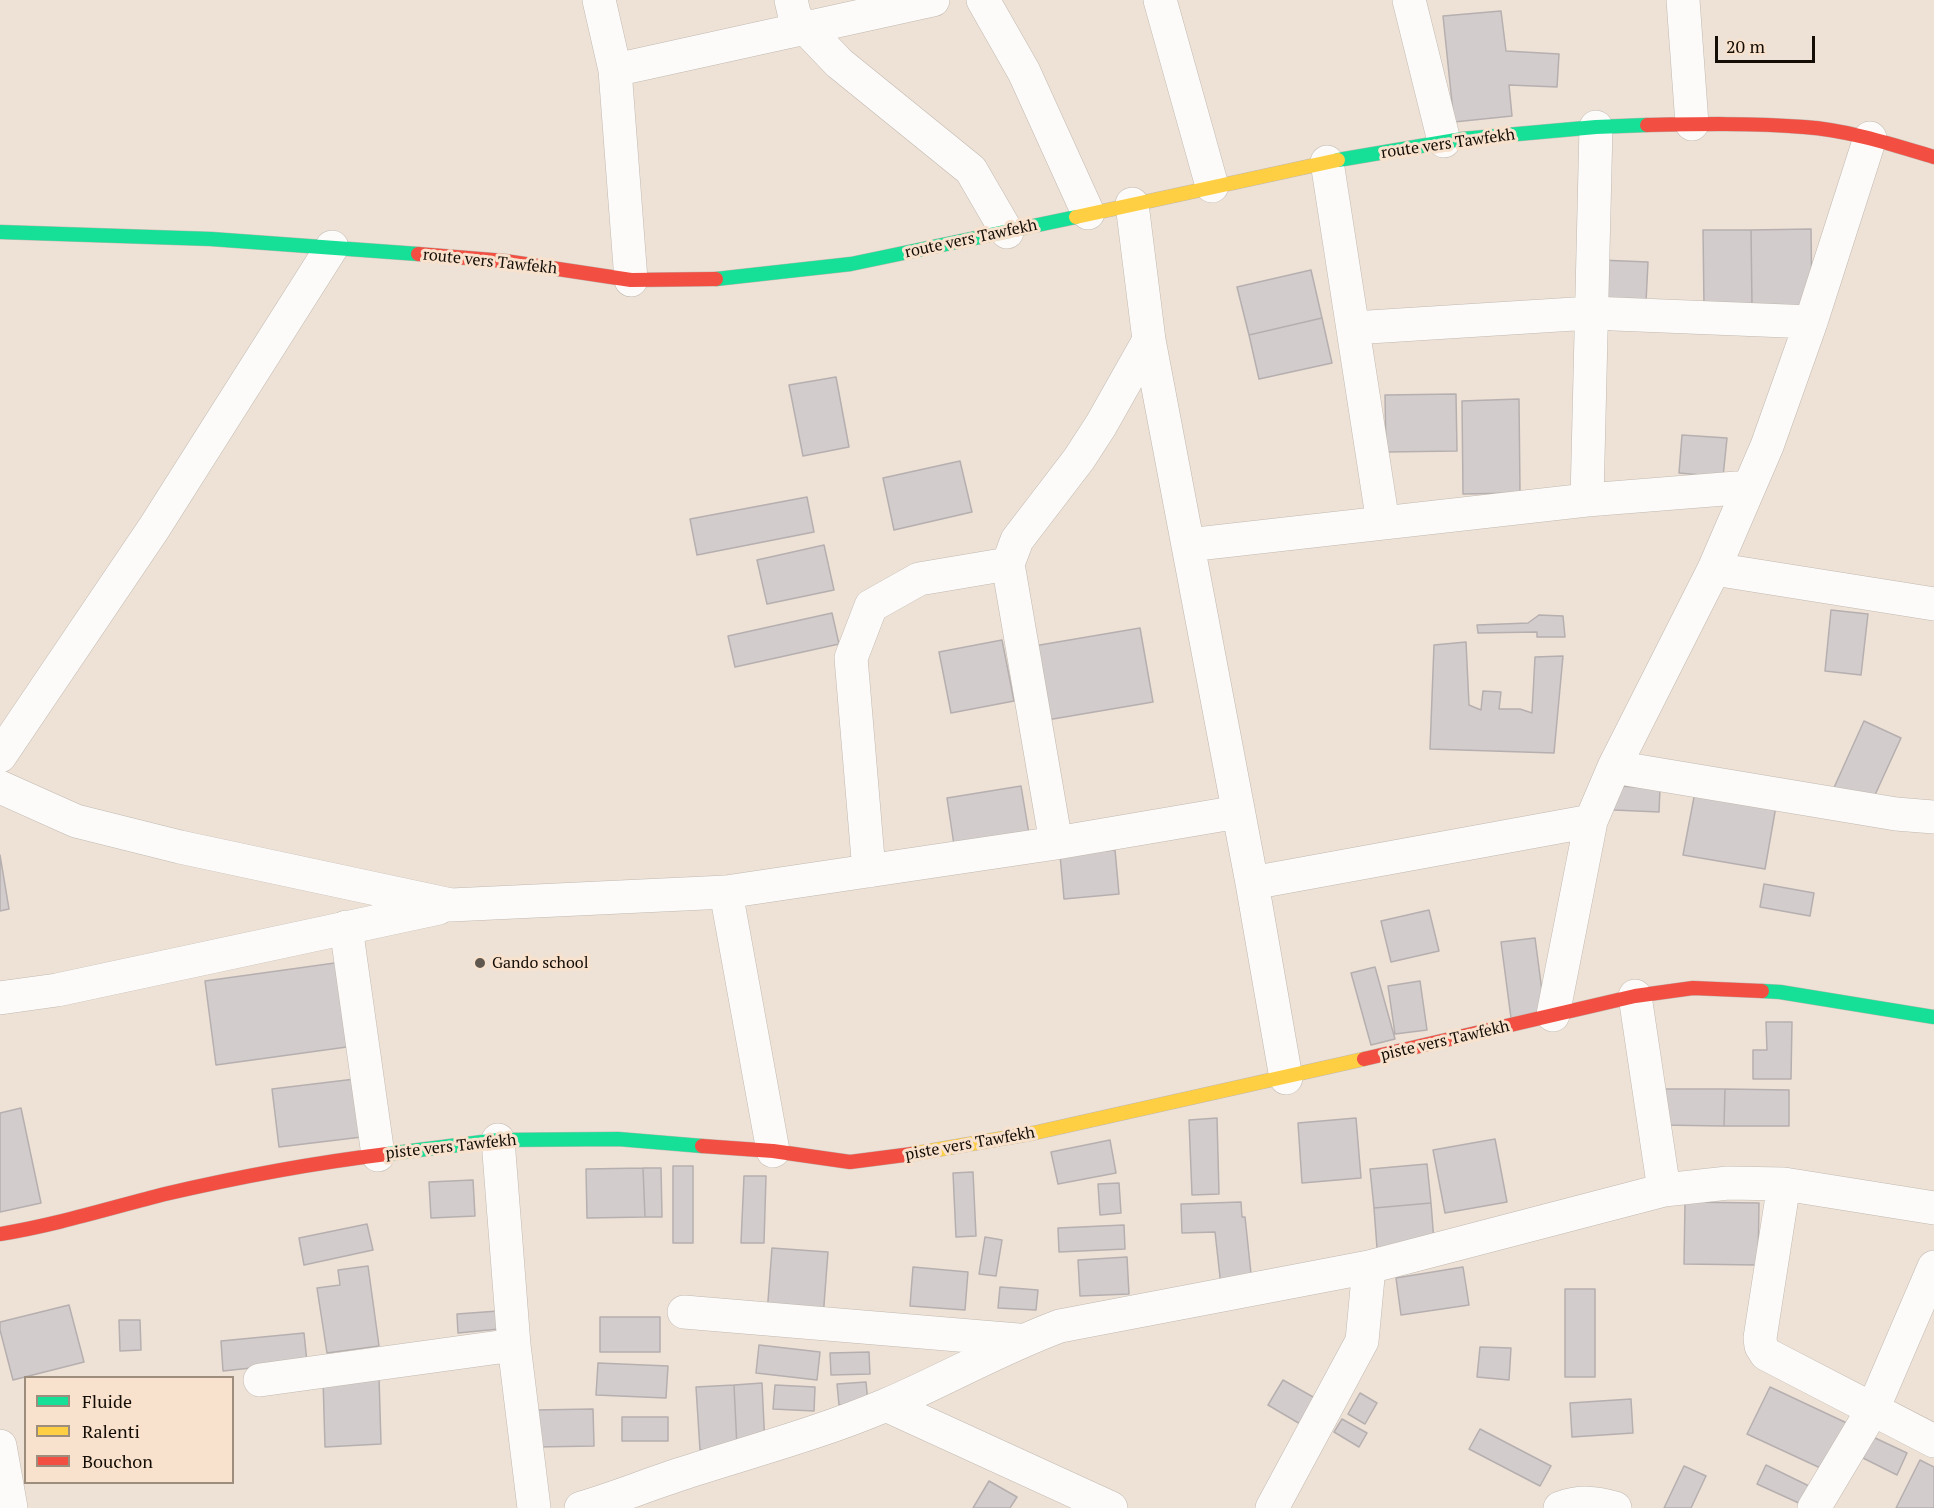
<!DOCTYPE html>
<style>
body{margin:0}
#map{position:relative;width:1934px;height:1508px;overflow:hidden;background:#eee2d7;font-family:"PT Serif",serif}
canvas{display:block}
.legend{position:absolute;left:24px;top:1376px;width:210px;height:108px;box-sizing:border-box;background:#f8e2cd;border:2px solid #9d8d7d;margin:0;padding:8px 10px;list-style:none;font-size:18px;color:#140d06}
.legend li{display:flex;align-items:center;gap:12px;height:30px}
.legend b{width:30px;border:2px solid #9d8d7d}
.scale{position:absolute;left:1715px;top:36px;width:100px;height:27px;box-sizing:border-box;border:3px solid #140d06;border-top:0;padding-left:8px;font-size:18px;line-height:21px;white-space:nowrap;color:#140d06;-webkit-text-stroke:4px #f8e2cd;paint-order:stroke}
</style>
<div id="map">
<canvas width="1934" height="1508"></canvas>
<ul class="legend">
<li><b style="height:8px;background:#16e098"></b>Fluide</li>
<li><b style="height:8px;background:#ffcf43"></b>Ralenti</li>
<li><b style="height:8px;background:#f24e42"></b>Bouchon</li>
</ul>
<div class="scale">20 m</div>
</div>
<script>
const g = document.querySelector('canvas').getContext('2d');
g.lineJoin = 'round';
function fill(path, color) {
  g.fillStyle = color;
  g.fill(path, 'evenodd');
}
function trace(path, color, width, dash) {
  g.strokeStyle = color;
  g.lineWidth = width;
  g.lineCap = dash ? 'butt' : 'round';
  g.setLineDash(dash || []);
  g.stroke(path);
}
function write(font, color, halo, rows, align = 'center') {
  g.font = font + ' "PT Serif",serif';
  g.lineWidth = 6;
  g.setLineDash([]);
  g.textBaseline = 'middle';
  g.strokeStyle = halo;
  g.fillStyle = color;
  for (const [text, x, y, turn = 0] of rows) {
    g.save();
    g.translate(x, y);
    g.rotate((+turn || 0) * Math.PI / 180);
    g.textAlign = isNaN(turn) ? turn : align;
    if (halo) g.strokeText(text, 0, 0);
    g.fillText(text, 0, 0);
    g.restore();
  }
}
const building = new Path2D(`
 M1501 11 1506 51 1559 54 1557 87 1509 85 1512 116 1454 122 1443 16Z
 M1811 229 1812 306H1752L1751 230Z
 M1703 230H1751L1752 306 1704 307Z
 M1600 260 1648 262 1646 302 1598 301Z
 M1311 270 1322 318 1249 335 1237 287Z
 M1322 318 1332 363 1259 379 1249 335Z
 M836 377 849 447 803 456 789 385Z
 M1456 394 1457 451 1386 452 1385 395Z
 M1519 399 1520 493 1463 494 1462 401Z
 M1682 435 1727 438 1723 477 1679 473Z
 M960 461 972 512 894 530 883 478Z
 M807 497 814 532 697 555 690 519Z
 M824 545 834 590 767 604 757 560Z
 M1831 610 1868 614 1861 675 1825 671Z
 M832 613 839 644 735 667 728 636Z
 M1539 615 1563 616 1565 637H1537V632L1478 633 1477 625 1528 623Z
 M1140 628 1153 702 1047 720 1034 646Z
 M1002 640 1014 701 951 713 939 652Z
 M1466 642 1469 705 1481 710 1483 691 1501 692 1499 709H1520L1532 713 1535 657 1563 656 1554 753 1430 749 1434 645Z
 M1864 721 1901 738 1869 808 1832 792Z
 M1021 786 1029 834 954 845 947 798Z
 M1616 786 1660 788 1659 812 1614 810Z
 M1695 792 1776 806 1765 869 1683 855Z
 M1115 850 1119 894 1064 899 1060 855Z
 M0 855 9 909 0 911Z
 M1764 884 1814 893 1810 916 1760 907Z
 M1429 910 1439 951 1391 962 1381 921Z
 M1535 938 1545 1014 1511 1018 1501 942Z
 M342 962 354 1046 216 1065 205 981Z
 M1375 967 1395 1039 1371 1045 1351 973Z
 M1420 981 1427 1030 1395 1034 1388 986Z
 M1766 1022H1792L1791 1079H1753V1050H1767Z
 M355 1079 362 1137 279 1147 272 1089Z
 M1661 1089H1725L1724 1126 1660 1125Z
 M1725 1089 1789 1090V1126H1724Z
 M21 1108 41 1203 0 1212V1113Z
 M1217 1118 1219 1194 1192 1195 1189 1120Z
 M1356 1118 1361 1178 1302 1183 1298 1123Z
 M1495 1139 1507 1202 1445 1213 1433 1150Z
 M1110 1140 1116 1173 1058 1184 1051 1152Z
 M1427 1164 1431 1203 1374 1208 1370 1169Z
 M673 1166H693V1243H673Z
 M643 1168H661L662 1217H645Z
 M643 1168 645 1217 587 1218 586 1169Z
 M973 1172 976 1236 956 1237 953 1173Z
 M744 1176H766L764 1243H741Z
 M473 1180 475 1216 431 1218 429 1182Z
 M1119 1183 1121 1213 1100 1215 1098 1184Z
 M1241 1202 1242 1217H1245L1252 1283 1221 1286 1215 1232 1182 1233 1181 1204Z
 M1685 1202 1759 1203 1758 1265 1684 1264Z
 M1431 1203 1434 1242 1377 1248 1374 1208Z
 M367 1224 373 1250 304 1265 299 1238Z
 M1124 1225 1125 1249 1059 1252 1058 1228Z
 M985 1237 1002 1240 996 1276 979 1274Z
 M772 1248 828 1252 823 1318 767 1314Z
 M1127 1257 1129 1294 1080 1296 1078 1260Z
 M368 1266 379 1346 327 1353 317 1288 340 1285 338 1270Z
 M913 1267 968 1272 965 1310 910 1306Z
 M1463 1267 1469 1305 1401 1315 1396 1278Z
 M1000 1287 1038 1290 1036 1310 998 1308Z
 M1565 1289H1595V1377H1565Z
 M69 1305 84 1362 13 1380 0 1330V1322Z
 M498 1311 499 1329 458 1333 457 1314Z
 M600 1317H660V1352H600Z
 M119 1320H140L141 1350 120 1351Z
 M304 1333 307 1362 223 1371 221 1341Z
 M759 1345 820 1352 817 1380 756 1373Z
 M1480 1347 1511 1348 1509 1380 1477 1377Z
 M869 1352 870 1374 831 1375 830 1353Z
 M598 1363 668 1366 666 1398 596 1395Z
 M379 1377 381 1444 325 1447 323 1379Z
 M1283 1380 1322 1402 1307 1428 1268 1405Z
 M866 1382 868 1403 839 1405 837 1384Z
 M762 1383 765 1446 737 1448 734 1385Z
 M734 1385 737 1448 700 1450 696 1387Z
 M775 1385 815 1387 814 1411 773 1409Z
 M1770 1387 1851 1425 1829 1472 1747 1434Z
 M1360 1393 1377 1403 1365 1424 1348 1414Z
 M1631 1399 1633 1433 1572 1437 1570 1403Z
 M593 1409 594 1446 536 1447 535 1410Z
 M622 1417H668V1441H622Z
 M1342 1419 1367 1433 1359 1447 1334 1432Z
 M1480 1429 1551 1466 1540 1486 1469 1449Z
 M1873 1437 1907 1453 1897 1475 1863 1458Z
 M1920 1460 1934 1467V1508H1896Z
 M1766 1465 1809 1486 1801 1504 1757 1484Z
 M1684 1466 1706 1476 1691 1508H1664Z
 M989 1481 1017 1497 1010 1508H973Z`);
const street = new Path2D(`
 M599 0 615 70 631 280
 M791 0 795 17 839 63 971 170 1007 232
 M983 0 1024 72 1088 213
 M1160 0 1212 186
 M1409 0 1444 141
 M1683 0 1692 124
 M615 70 933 0
 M1327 162 1383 523
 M1132 204 1149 340 1252 883 1286 1078
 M1353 328 1590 313 1811 322
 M1587 500 1596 127
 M1188 545 1587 500 1749 487
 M1714 569 1934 604
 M0 756 154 528 332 247
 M1614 767 1896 814 1934 817
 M0 787 76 821 180 847 451 905 726 892 1056 843 1238 812
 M1056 843 1008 564 1017 540 1079 459 1101 425 1149 340
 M869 871 851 658 871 606 919 579 1008 564
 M1252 883 1591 821
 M726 892 773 1151
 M346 927 378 1155
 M1635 996 1664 1190
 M0 998 57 990 439 908
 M1553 1015 1591 821 1614 767 1714 569 1767 446 1811 322 1870 138
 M498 1140 514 1345 534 1508
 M1784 1184 1760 1338 1761 1346 1766 1354 1934 1441
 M684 1312 1018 1340
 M260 1380 514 1345
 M886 1405 1111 1508
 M0 1446 11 1508
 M581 1508C616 1498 649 1484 684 1473 752 1451 820 1433 886 1405 945 1380 1000 1348 1060 1326L1369 1267 1664 1190 1728 1183 1784 1184 1934 1208
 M1272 1508 1362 1341 1369 1267
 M1560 1508C1580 1501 1595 1502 1615 1508
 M1814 1508 1873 1409 1934 1267`);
const fast = new Path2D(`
 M1338 160 1462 139 1596 127 1647 125
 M0 232 211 239 418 254
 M716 279 851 264 1076 217
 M1762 991 1780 992 1934 1017
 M387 1154 498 1140 618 1139 702 1146`);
const slow = new Path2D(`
 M1076 217 1338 160
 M912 1154 1034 1133 1364 1059`);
const jam = new Path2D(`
 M1647 125C1699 124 1752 123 1804 127 1848 130 1891 144 1934 157
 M418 254 505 261 631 280 716 279
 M1364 1059 1635 996 1693 988 1762 991
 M702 1146 773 1151 850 1162 912 1154
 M0 1234C56 1225 110 1208 165 1194 238 1177 313 1163 387 1154`);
const markers = [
 [480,963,6,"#60584f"]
];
const streetNames = [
 ["route vers Tawfekh",1448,144,-8],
 ["route vers Tawfekh",971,239,-12],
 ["route vers Tawfekh",490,262,6],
 ["piste vers Tawfekh",1445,1041,-13],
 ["piste vers Tawfekh",970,1144,-10],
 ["piste vers Tawfekh",451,1147,-6]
];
const poiNames = [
 ["Gando school",492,963]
];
fill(building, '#d3cccd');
trace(building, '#b6afaf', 1.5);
trace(street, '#c1b8af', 34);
trace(fast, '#c1b8af', 15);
trace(slow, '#c1b8af', 15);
trace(jam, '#c1b8af', 15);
trace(street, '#fcfbf9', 33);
trace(fast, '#16e098', 14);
trace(slow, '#ffcf43', 14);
trace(jam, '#f24e42', 14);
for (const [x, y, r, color] of markers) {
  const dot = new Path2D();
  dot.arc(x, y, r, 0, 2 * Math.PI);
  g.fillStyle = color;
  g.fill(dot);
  trace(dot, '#f8e2cd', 2);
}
write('16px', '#140d06', '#f8e2cd', streetNames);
write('16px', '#140d06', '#f8e2cd', poiNames, 'left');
</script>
